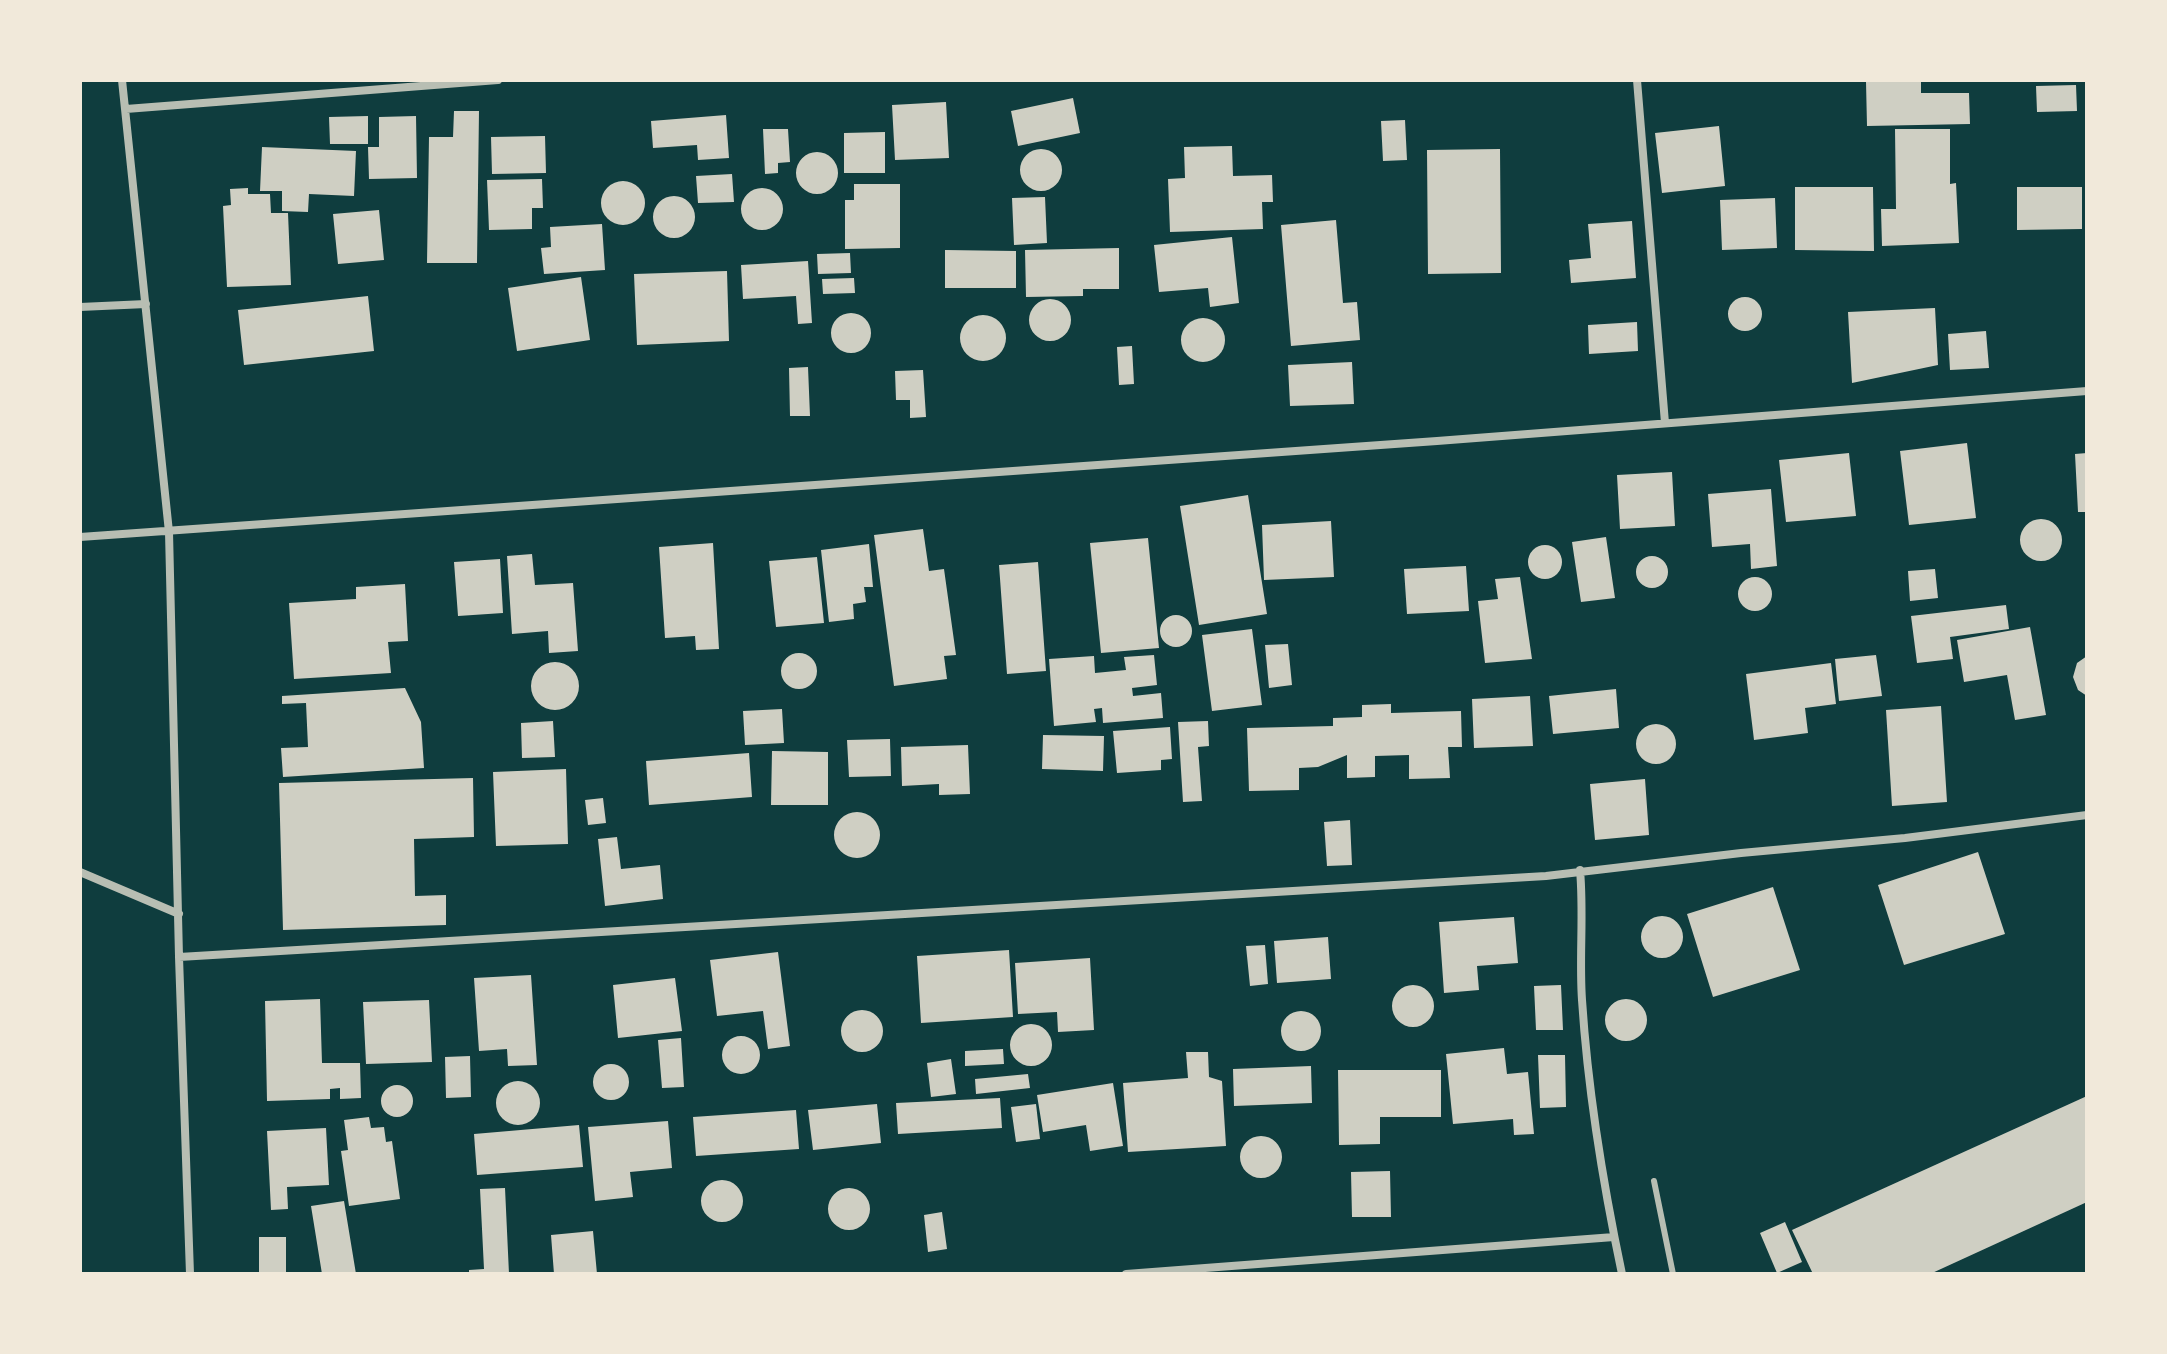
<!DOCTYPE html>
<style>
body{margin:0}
#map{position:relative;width:2167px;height:1354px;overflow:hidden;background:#0f3d3e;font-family:Roboto,sans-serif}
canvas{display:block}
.frame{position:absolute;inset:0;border:82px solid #f1e9da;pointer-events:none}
</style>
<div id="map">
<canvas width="2167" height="1354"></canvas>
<div class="frame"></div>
</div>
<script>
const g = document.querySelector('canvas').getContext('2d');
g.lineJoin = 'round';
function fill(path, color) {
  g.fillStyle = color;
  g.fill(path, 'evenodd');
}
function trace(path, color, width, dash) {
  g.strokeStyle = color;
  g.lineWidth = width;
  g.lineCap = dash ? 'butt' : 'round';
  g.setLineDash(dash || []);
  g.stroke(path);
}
const building = new Path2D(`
 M1921 81V93H1969L1970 124 1867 126 1866 82Z
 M2076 85 2077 111 2037 112 2036 86Z
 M1073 98 1080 133 1018 146 1011 111Z
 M946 102 949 158 895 160 892 105Z
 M454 111H479L477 263H427L429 137H453Z
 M726 115 729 158 698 160 697 145 653 148 651 121Z
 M368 116V144H330L329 117Z
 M416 116 417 178 369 179 368 147H379V117Z
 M1405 120 1407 160 1383 161 1381 121Z
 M1719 126 1725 186 1662 193 1655 133Z
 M763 129H788L790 162 778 163V173L765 174Z
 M1895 129H1950V184L1956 183 1959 243 1882 246 1881 209H1896Z
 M885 132V173H844V133Z
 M545 136 546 173 492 174 491 137Z
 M1232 146 1233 176 1272 175 1273 202H1262L1263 229 1170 232 1168 179 1185 178 1184 147Z
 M262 147 356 151 354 196 309 194 308 212 282 211V191H260Z
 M1500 149 1501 273 1428 274 1427 150Z
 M1020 170a21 21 0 1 1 42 0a21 21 0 1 1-42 0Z
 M796 173a21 21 0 1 1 42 0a21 21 0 1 1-42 0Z
 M732 174 734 202 698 203 696 176Z
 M542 179 543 208H532V229L489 230 487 180Z
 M601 203a22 22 0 1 1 44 0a22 22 0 1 1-44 0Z
 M854 184H900V248L845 249V200H854Z
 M1795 187H1873L1874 251 1795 250Z
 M2017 187H2082V229L2017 230Z
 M248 188V194H270L271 213H288L291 285 227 287 223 206 231 205 230 189Z
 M741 209a21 21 0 1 1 42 0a21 21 0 1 1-42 0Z
 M653 217a21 21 0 1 1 42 0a21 21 0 1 1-42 0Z
 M1045 197 1047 243 1014 245 1012 198Z
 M1775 198 1777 248 1722 250 1720 200Z
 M379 210 384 260 338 264 333 214Z
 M1336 220 1343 303 1357 302 1360 340 1291 346 1281 225Z
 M1632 221 1636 278 1571 283 1569 260 1591 258 1588 224Z
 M602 224 605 270 544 274 541 248 551 247 550 227Z
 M1232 237 1239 303 1210 307 1208 288 1159 292 1154 245Z
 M1119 248V289H1083V296L1026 297 1025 250Z
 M945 250 1016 251V288H945Z
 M850 253 851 273 818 274 817 254Z
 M808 261 812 323 798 324 796 296 743 299 741 265Z
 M727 271 729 341 637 345 634 274Z
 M581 277 590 340 517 351 508 288Z
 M854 278 855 293 823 294 822 279Z
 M368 296 374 351 244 365 238 310Z
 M1728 314a17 17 0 1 1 34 0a17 17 0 1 1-34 0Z
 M1029 320a21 21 0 1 1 42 0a21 21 0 1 1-42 0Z
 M1935 308 1938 365 1852 383 1848 312Z
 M831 333a20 20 0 1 1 40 0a20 20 0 1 1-40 0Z
 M960 338a23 23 0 1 1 46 0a23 23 0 1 1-46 0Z
 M1181 340a22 22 0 1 1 44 0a22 22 0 1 1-44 0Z
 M1637 322 1638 351 1589 354 1588 325Z
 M1986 331 1989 368 1950 370 1948 334Z
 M1132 346 1134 384 1119 385 1117 347Z
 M1352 362 1354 404 1290 406 1288 365Z
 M808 367 810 416H790L789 368Z
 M923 370 926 417 910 418V400H896L895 371Z
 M1967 443 1976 518 1909 525 1900 451Z
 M1849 453 1856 516 1786 522 1779 460Z
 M2087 453V512H2078L2075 454Z
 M1672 472 1675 526 1620 529 1617 475Z
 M1771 489 1777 566 1751 569 1750 544 1712 547 1708 494Z
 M1248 495 1267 614 1199 625 1180 506Z
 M2020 540a21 21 0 1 1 42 0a21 21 0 1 1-42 0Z
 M1331 521 1334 577 1264 580 1262 525Z
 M923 529 929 571 944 569 956 655 944 656 947 679 894 686 874 535Z
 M1606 537 1615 598 1581 602 1572 542Z
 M1148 538 1159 648 1101 653 1090 543Z
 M713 543 719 649 696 650 695 636 665 638 659 547Z
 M869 544 873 587H864L866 602 853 604 854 619 829 622 821 550Z
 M1528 562a17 17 0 1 1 34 0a17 17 0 1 1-34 0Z
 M532 554 535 585 573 583 578 651 549 653 548 631 512 634 507 556Z
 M1636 572a16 16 0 1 1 32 0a16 16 0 1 1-32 0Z
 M817 557 824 623 776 627 769 561Z
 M500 559 503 613 458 616 454 562Z
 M1038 562 1046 671 1007 674 999 565Z
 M1466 566 1469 611 1407 614 1404 569Z
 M1935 569 1938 598 1910 601 1908 571Z
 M1738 594a17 17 0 1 1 34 0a17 17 0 1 1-34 0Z
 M1520 577 1532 659 1485 663 1478 601 1498 599 1495 579Z
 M405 584 408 641 388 642 391 673 294 679 289 603 356 599V587Z
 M2006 605 2009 629 1950 637 1953 659 1917 663 1911 616Z
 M1160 631a16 16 0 1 1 32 0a16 16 0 1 1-32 0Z
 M2030 627 2046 715 2015 720 2007 675 1964 682 1957 640Z
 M1252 629 1262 705 1212 711 1202 635Z
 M1288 644 1292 685 1269 688 1265 645Z
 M781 671a18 18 0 1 1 36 0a18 18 0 1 1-36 0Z
 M1154 655 1157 685 1132 688 1133 696 1161 693 1163 718 1103 723 1102 708 1094 709 1096 722 1054 726 1049 659 1094 656 1095 673 1126 670 1124 657Z
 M1876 655 1882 696 1839 701 1835 659Z
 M2087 656V696L2078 690 2073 677 2077 663Z
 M531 686a24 24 0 1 1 48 0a24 24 0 1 1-48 0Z
 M1831 663 1836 704 1805 708 1808 733 1754 740 1746 674Z
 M405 688 421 722 424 768 283 777 281 748 308 747 306 703 282 704V696Z
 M1616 689 1619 728 1553 734 1549 696Z
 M1530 696 1533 746 1474 748 1472 699Z
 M1391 704V713L1461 711 1462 747H1448L1450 778 1409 779V755L1375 756V777L1347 778V755L1318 767 1299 768V790L1249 791 1247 728 1333 726V718L1362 717V705Z
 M1941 706 1947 802 1892 806 1886 710Z
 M782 709 784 743 745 745 743 711Z
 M553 721 555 757 522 758 521 723Z
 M1208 721 1209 746 1198 747 1202 801 1183 802 1178 722Z
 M1636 744a20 20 0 1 1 40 0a20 20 0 1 1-40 0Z
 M1170 727 1172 759 1161 760V770L1117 773 1113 731Z
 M1043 735 1104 736 1103 771 1042 769Z
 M890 739 891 776 849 777 847 740Z
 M968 745 970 794 939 795V784L902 786 901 747Z
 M772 751 828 752V805H771Z
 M749 753 752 797 649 805 646 761Z
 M566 769 568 844 496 846 493 772Z
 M473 778 474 837 414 839 415 896 446 895V925L283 930 279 783Z
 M1645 779 1649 835 1595 840 1590 784Z
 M603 798 606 823 588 825 585 800Z
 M834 835a23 23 0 1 1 46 0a23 23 0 1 1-46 0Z
 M1350 820 1352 865 1327 866 1324 822Z
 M617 837 621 869 660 865 663 899 605 906 598 839Z
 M1978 852 2005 934 1904 965 1878 885Z
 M1773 887 1800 970 1713 997 1687 914Z
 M1641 937a21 21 0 1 1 42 0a21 21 0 1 1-42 0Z
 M1514 917 1518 963 1477 966 1479 990 1444 993 1439 922Z
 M1328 937 1331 979 1277 983 1274 941Z
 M1265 945 1268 984 1250 986 1246 946Z
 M1009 950 1013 1017 921 1023 917 956Z
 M778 952 790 1046 768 1049 763 1011 717 1016 710 960Z
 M1090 958 1094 1030 1058 1032 1057 1012 1018 1014 1015 963Z
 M531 975 537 1065 508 1066 507 1049 479 1051 474 978Z
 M675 978 682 1031 618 1038 613 985Z
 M1561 985 1563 1030H1536L1534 986Z
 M1392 1006a21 21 0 1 1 42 0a21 21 0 1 1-42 0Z
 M320 999 322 1063H360L361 1098 340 1099V1088L330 1089V1099L267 1101 265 1001Z
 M1605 1020a21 21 0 1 1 42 0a21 21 0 1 1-42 0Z
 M429 1000 432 1062 366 1064 363 1002Z
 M841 1031a21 21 0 1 1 42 0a21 21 0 1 1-42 0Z
 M1281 1031a20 20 0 1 1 40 0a20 20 0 1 1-40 0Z
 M1010 1045a21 21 0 1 1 42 0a21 21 0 1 1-42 0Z
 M722 1055a19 19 0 1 1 38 0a19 19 0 1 1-38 0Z
 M681 1038 684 1087 662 1088 658 1040Z
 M1504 1048 1507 1074 1528 1072 1534 1134 1514 1135 1513 1119 1453 1124 1446 1054Z
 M1003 1049 1004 1064 965 1066V1051Z
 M1186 1052H1208L1209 1077 1222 1081 1226 1146 1128 1152 1123 1083 1188 1078Z
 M1538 1055H1565L1566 1107 1540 1108Z
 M470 1056 471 1097 446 1098 445 1057Z
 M951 1059 956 1094 931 1097 927 1063Z
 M593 1082a18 18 0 1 1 36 0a18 18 0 1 1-36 0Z
 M1311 1066 1312 1103 1234 1106 1233 1069Z
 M1338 1070H1441V1117H1380V1144L1339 1145Z
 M1028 1074 1030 1088 976 1094 975 1079Z
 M496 1103a22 22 0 1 1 44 0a22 22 0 1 1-44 0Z
 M1113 1083 1123 1146 1090 1151 1086 1125 1043 1132 1037 1095Z
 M381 1101a16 16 0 1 1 32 0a16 16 0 1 1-32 0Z
 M2087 1096V1202L1930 1274H1813L1792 1230Z
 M1000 1098 1002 1128 898 1134 896 1103Z
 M877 1104 881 1143 813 1150 808 1110Z
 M1036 1104 1040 1139 1016 1142 1011 1107Z
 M796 1110 799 1149 696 1156 693 1117Z
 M369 1117 371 1128 384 1127 386 1142 392 1141 400 1199 349 1206 341 1151 348 1150 344 1120Z
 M668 1121 672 1168 630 1172 633 1197 595 1201 588 1127Z
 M579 1125 583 1167 477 1175 474 1134Z
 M326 1128 329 1185 287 1187 288 1209 271 1210 267 1131Z
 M1240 1157a21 21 0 1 1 42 0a21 21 0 1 1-42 0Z
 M1390 1171 1391 1217H1352L1351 1172Z
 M701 1201a21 21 0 1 1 42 0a21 21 0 1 1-42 0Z
 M505 1188 509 1274H469V1270L484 1269 480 1189Z
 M828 1209a21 21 0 1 1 42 0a21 21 0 1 1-42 0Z
 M344 1201 356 1274H322L311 1206Z
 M942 1212 947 1249 928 1252 924 1215Z
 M1785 1222 1802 1262 1777 1273 1760 1233Z
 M593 1231 597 1274H554L551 1235Z
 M259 1237H286V1272H259Z`);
const service = new Path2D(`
 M1654 1181 1673 1274`);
const minor = new Path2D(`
 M122 80 169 532 179 957 190 1274
 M1637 80 1665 423
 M126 109 498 80
 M80 307 146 304
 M80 537 1437 441 2087 391
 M1580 870C1584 914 1579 957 1582 1000 1588 1092 1603 1184 1622 1274
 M80 872 179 914
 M179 957 1546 876 1741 853 1905 838 2087 815
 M1126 1274 1614 1237`);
fill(building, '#cfcfc3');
trace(service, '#b8beb3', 6);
trace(minor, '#b8beb3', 8);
</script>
